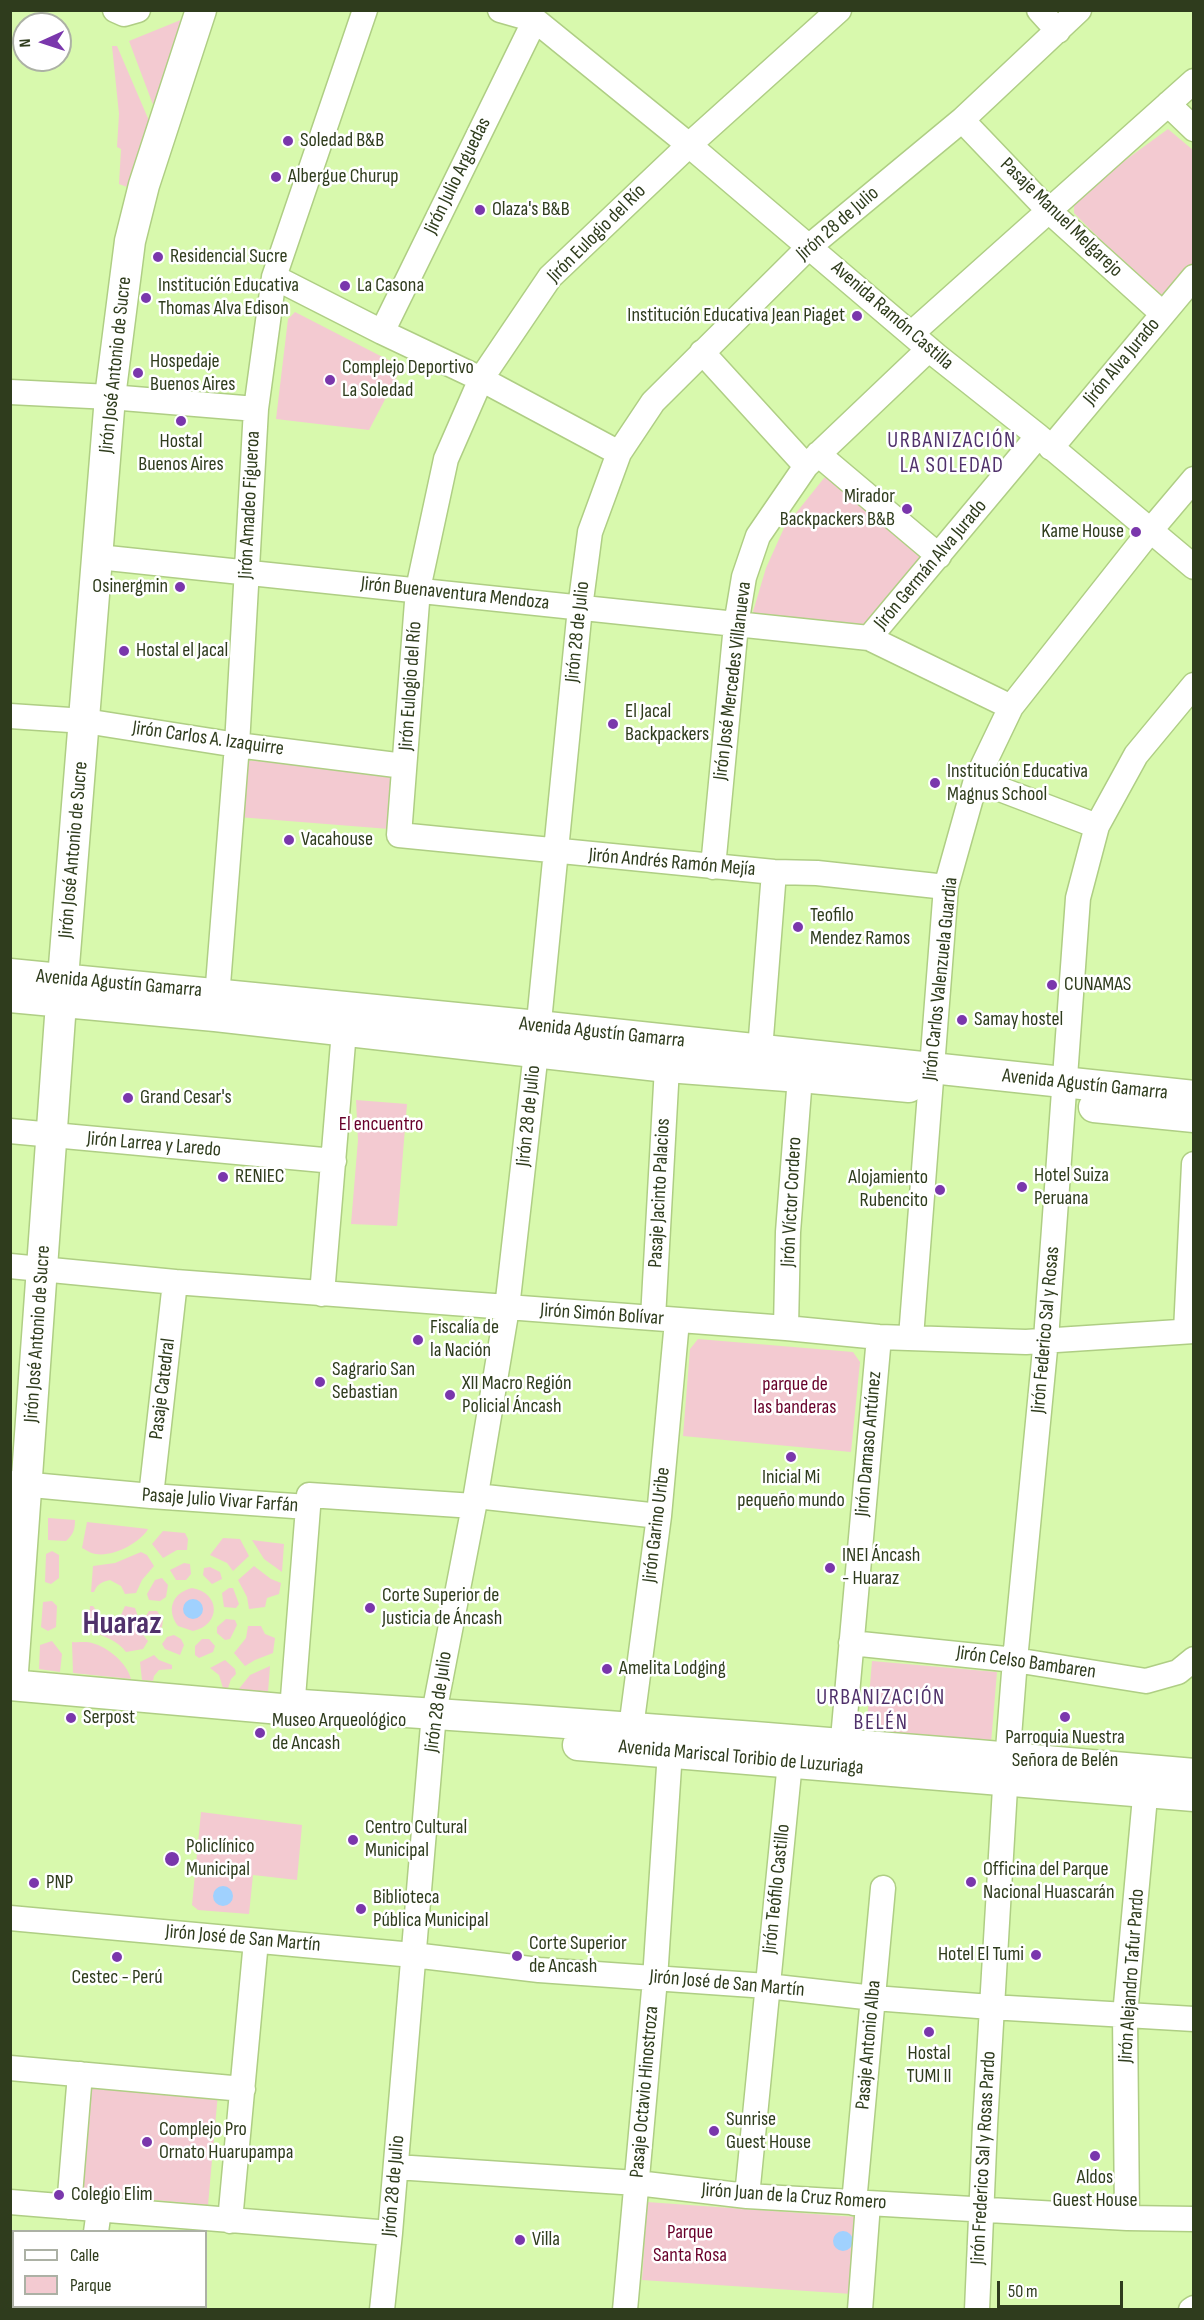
<!DOCTYPE html>
<meta charset="utf-8">
<style>
body{margin:0}
#map{position:relative;width:1204px;height:2320px;overflow:hidden;background:#d8f9ad;font-family:"Sofia Sans Condensed",sans-serif}
canvas{display:block}
.frame{position:absolute;inset:0;border:12px solid #2f3c1d;pointer-events:none}
.legend{position:absolute;left:12px;top:2230px;width:195px;height:78px;box-sizing:border-box;background:#fff;border:2px solid #acb1a5;margin:0;padding:8px 10px;list-style:none;font-size:18px;color:#2f3c1d}
.legend li{display:flex;align-items:center;gap:12px;height:30px}
.legend b{width:30px;border:2px solid #acb1a5}
.north{position:absolute;left:12px;top:12px;width:60px;height:60px;box-sizing:border-box;background:#fff;border:2px solid #acb1a5;border-radius:50%;rotate:267deg;font-size:16px;font-weight:700;line-height:24px;text-align:center;color:#2f3c1d}
.north::after{content:'';display:block;margin:auto;width:21px;height:27px;background:#7a37ac;clip-path:polygon(50% 0,100% 100%,50% 72%,0 100%)}
.scale{position:absolute;left:997px;top:2281px;width:126px;height:27px;box-sizing:border-box;border:3px solid #2f3c1d;border-top:0;padding-left:8px;font-size:18px;line-height:21px;white-space:nowrap;color:#2f3c1d;-webkit-text-stroke:4px #fff;paint-order:stroke}
</style>
<div id="map">
<canvas width="1204" height="2320"></canvas>
<div class="frame"></div>
<ul class="legend">
<li><b style="height:8px;background:#fff"></b>Calle</li>
<li><b style="height:16px;background:#f3cad1"></b>Parque</li>
</ul>
<div class="north">N</div>
<div class="scale">50 m</div>
</div>
<script>
const g = document.querySelector('canvas').getContext('2d');
g.lineJoin = 'round';
function fill(path, color) {
  g.fillStyle = color;
  g.fill(path, 'evenodd');
}
function trace(path, color, width, dash) {
  g.strokeStyle = color;
  g.lineWidth = width;
  g.lineCap = dash ? 'butt' : 'round';
  g.setLineDash(dash || []);
  g.stroke(path);
}
function write(font, color, halo, rows, align = 'center') {
  g.font = font + ' "Sofia Sans Condensed",sans-serif';
  g.lineWidth = 5;
  g.setLineDash([]);
  g.textBaseline = 'middle';
  g.strokeStyle = halo;
  g.fillStyle = color;
  for (const [text, x, y, turn = 0] of rows) {
    g.save();
    g.translate(x, y);
    g.rotate((+turn || 0) * Math.PI / 180);
    g.textAlign = isNaN(turn) ? turn : align;
    if (halo) g.strokeText(text, 0, 0);
    g.fillText(text, 0, 0);
    g.restore();
  }
}
const green = new Path2D(`
 M193 15 158 118 129 41Z
 M112 46H117L150 123 127 187 119 184 121 149 117 147 119 114Z
 M1168 129 1193 150V265L1165 298 1102 241 1074 213V204L1120 164Z
 M295 312 402 367 369 430 276 419 288 319Z
 M828 473 931 557 868 630 752 615 766 568 784 528Z
 M245 760 395 774 389 829 238 817Z
 M356 1100 407 1104 397 1226 351 1224 358 1140Z
 M698 1339 853 1352 860 1362 851 1452 683 1436 690 1349Z
 M48 1518 75 1520C75 1530 73 1535 66 1541L48 1540Z
 M87 1522 148 1529C140 1543 113 1557 96 1554 92 1554 86 1550 82 1548Z
 M163 1531 185 1533 188 1539 187 1550H177L163 1558 152 1544Z
 M223 1538 240 1539 249 1556 233 1571 227 1563 210 1555Z
 M252 1540 284 1544 282 1572 264 1559Z
 M52 1551 59 1555V1578L51 1584 45 1582 46 1554Z
 M141 1552 147 1555 154 1566 142 1580 136 1593 125 1594 121 1586 110 1580C102 1582 97 1584 94 1592H91L93 1566 115 1563Z
 M184 1563 190 1564 191 1574 186 1580H176L170 1570Z
 M254 1566 271 1579 281 1583 279 1594 267 1598 265 1607 249 1609 247 1597 238 1580Z
 M210 1567 220 1572 222 1579 212 1584 203 1575 204 1568Z
 M162 1578 168 1585 166 1597 160 1601 149 1600 147 1594 155 1580Z
 M192 1588C221 1593 221 1625 193 1631L178 1626C166 1610 172 1593 192 1588Z
 M229 1588H233L239 1604 236 1608 224 1607 222 1593Z
 M52 1601 57 1606 56 1627 48 1631 41 1627 43 1602Z
 M90 1606H93L101 1617 109 1618 121 1615 125 1606 135 1608C141 1623 135 1626 148 1641L143 1649 126 1652C117 1640 103 1636 88 1630Z
 M149 1611H157L163 1620 162 1627 154 1632 149 1628 146 1616Z
 M226 1619 235 1620 237 1625 230 1639 225 1640 217 1633V1627Z
 M248 1626H261L265 1634 275 1638 273 1653 255 1660 245 1666 234 1653 246 1638Z
 M174 1635 181 1639 184 1645 180 1655 165 1649 162 1644 167 1637Z
 M202 1639H209L215 1646 213 1652 199 1658 195 1655V1646Z
 M52 1641 62 1654 60 1672 39 1669 40 1645Z
 M72 1642C78 1643 86 1641 92 1643 108 1647 127 1663 131 1679L73 1673Z
 M154 1655 159 1660 172 1665V1669L159 1670 154 1676 153 1681 142 1680 140 1662Z
 M225 1660 235 1669 236 1674 231 1679 228 1688H223L219 1675 210 1668Z
 M872 1661 997 1672 991 1743 866 1733Z
 M270 1666 268 1692 238 1690 250 1675Z
 M201 1812 302 1825 297 1880 253 1875 249 1914 198 1910 192 1905Z
 M86 2079 218 2093 208 2205 79 2193Z
 M647 2202 857 2217 852 2294 642 2280Z`);
const water = new Path2D(`
 M183 1609a10 10 0 1 1 20 0a10 10 0 1 1-20 0Z
 M213 1896a10 10 0 1 1 20 0a10 10 0 1 1-20 0Z
 M833 2241a10 10 0 1 1 20 0a10 10 0 1 1-20 0Z`);
const minor = new Path2D(`
 M115 10 124 14 138 10
 M500 10 535 20 689 145 937 356 1038 436 1194 567
 M839 10 689 145 550 277 481 379 446 459 418 589 399 835 774 872 817 873 946 887
 M1039 10 1058 31
 M1168 104 1194 129
 M962 120 1049 211 1163 314
 M274 277 382 332 481 379 619 453
 M382 332 535 20
 M912 333 1194 81
 M702 352 806 466
 M10 392 110 397 256 409
 M1051 448 1194 277
 M818 454 939 556
 M98 557 869 638 1011 707
 M869 638 1038 436
 M10 716 85 721 237 745 404 766
 M976 780 1097 826
 M713 867 736 625 744 577 758 536 806 466 929 349
 M216 1010 237 745 256 409 274 277 365 10
 M760 1050 774 872
 M10 1131 334 1161
 M10 1266 175 1282 786 1328 879 1337 1026 1342 1194 1331
 M322 1294 344 1031
 M653 1318 667 1067
 M786 1328 788 1232 800 1077
 M1186 1331 1194 1164
 M911 1337 946 887 976 780 1011 707 1150 531 1194 479
 M10 1483 151 1496 308 1507
 M151 1496 175 1282
 M476 1496 659 1516
 M851 1643 1015 1660 1146 1681 1178 1672 1194 1659
 M292 1710 309 1495 474 1506
 M631 1728 659 1516 677 1321
 M841 1761 879 1337
 M10 1918 413 1955 539 1970 767 1986 874 1998 991 2007 1194 2019
 M10 2068 243 2089
 M396 2167 637 2183 747 2196 1127 2218 1194 2219
 M747 2196 790 1762
 M10 2202 390 2233
 M854 2203 883 1888
 M69 2207 80 2074
 M1127 2218 1125 2015 1147 1775
 M230 2221 256 1941
 M96 2232 99 2210
 M88 2310V2306
 M382 2310 390 2233 434 1713 474 1506 507 1308 536 1052 580 608 590 532 619 453 653 402 810 246 962 120 1079 10
 M625 2310 655 1979 671 1736
 M860 2310 868 2204
 M977 2310 985 2125 1005 1788 1015 1660 1046 1339 1078 898 1097 826 1136 755 1194 685
 M1191 2310 1194 2308`);
const major = new Path2D(`
 M10 974 538 1026 1194 1096
 M10 997 215 1016 667 1067 800 1077 909 1087
 M1094 1107 1194 1117
 M10 1685 292 1710 302 1705C599 1724 897 1747 1194 1774
 M12 1685 61 1003 110 397 130 241 144 185 201 10
 M578 1745 1194 1796`);
const markers = [
 [288,141,6,"#7a37ac"],
 [276,177,6,"#7a37ac"],
 [480,210,6,"#7a37ac"],
 [158,257,6,"#7a37ac"],
 [345,286,6,"#7a37ac"],
 [146,298,6,"#7a37ac"],
 [857,316,6,"#7a37ac"],
 [138,373,6,"#7a37ac"],
 [330,380,6,"#7a37ac"],
 [181,421,6,"#7a37ac"],
 [907,509,6,"#7a37ac"],
 [1136,532,6,"#7a37ac"],
 [180,587,6,"#7a37ac"],
 [124,651,6,"#7a37ac"],
 [613,724,6,"#7a37ac"],
 [935,783,6,"#7a37ac"],
 [289,840,6,"#7a37ac"],
 [798,927,6,"#7a37ac"],
 [1052,985,6,"#7a37ac"],
 [962,1020,6,"#7a37ac"],
 [128,1098,6,"#7a37ac"],
 [223,1177,6,"#7a37ac"],
 [1022,1187,6,"#7a37ac"],
 [940,1190,6,"#7a37ac"],
 [418,1340,6,"#7a37ac"],
 [320,1382,6,"#7a37ac"],
 [450,1395,6,"#7a37ac"],
 [791,1457,6,"#7a37ac"],
 [830,1568,6,"#7a37ac"],
 [370,1608,6,"#7a37ac"],
 [607,1669,6,"#7a37ac"],
 [1065,1717,6,"#7a37ac"],
 [71,1718,6,"#7a37ac"],
 [260,1733,6,"#7a37ac"],
 [353,1840,6,"#7a37ac"],
 [172,1859,8,"#7a37ac"],
 [971,1882,6,"#7a37ac"],
 [34,1883,6,"#7a37ac"],
 [361,1909,6,"#7a37ac"],
 [1036,1955,6,"#7a37ac"],
 [517,1956,6,"#7a37ac"],
 [117,1957,6,"#7a37ac"],
 [929,2032,6,"#7a37ac"],
 [714,2131,6,"#7a37ac"],
 [147,2142,6,"#7a37ac"],
 [1095,2156,6,"#7a37ac"],
 [59,2195,6,"#7a37ac"],
 [520,2240,6,"#7a37ac"]
];
const poiNames = [
 ["Soledad B&B",300,141],
 ["Albergue Churup",288,177],
 ["Olaza's B&B",492,210],
 ["Residencial Sucre",170,257],
 ["Institución Educativa",158,286],
 ["Thomas Alva Edison",158,309],
 ["La Casona",357,286],
 ["Institución Educativa Jean Piaget",845,316,"right"],
 ["Hospedaje",150,362],
 ["Buenos Aires",150,385],
 ["Complejo Deportivo",342,368],
 ["La Soledad",342,391],
 ["Hostal",181,442,"center"],
 ["Buenos Aires",181,465,"center"],
 ["Mirador",895,497,"right"],
 ["Backpackers B&B",895,520,"right"],
 ["Kame House",1124,532,"right"],
 ["Osinergmin",168,587,"right"],
 ["Hostal el Jacal",136,651],
 ["El Jacal",625,712],
 ["Backpackers",625,735],
 ["Institución Educativa",947,772],
 ["Magnus School",947,795],
 ["Vacahouse",301,840],
 ["Teofilo",810,916],
 ["Mendez Ramos",810,939],
 ["CUNAMAS",1064,985],
 ["Samay hostel",974,1020],
 ["Grand Cesar's",140,1098],
 ["Hotel Suiza",1034,1176],
 ["Peruana",1034,1199],
 ["RENIEC",235,1177],
 ["Alojamiento",928,1178,"right"],
 ["Rubencito",928,1201,"right"],
 ["Fiscalía de",430,1328],
 ["la Nación",430,1351],
 ["Sagrario San",332,1370],
 ["Sebastian",332,1393],
 ["XII Macro Región",462,1384],
 ["Policial Áncash",462,1407],
 ["Inicial Mi",791,1478,"center"],
 ["pequeño mundo",791,1501,"center"],
 ["INEI Áncash",842,1556],
 ["- Huaraz",842,1579],
 ["Corte Superior de",382,1596],
 ["Justicia de Áncash",382,1619],
 ["Amelita Lodging",619,1669],
 ["Serpost",83,1718],
 ["Museo Arqueológico",272,1721],
 ["de Ancash",272,1744],
 ["Parroquia Nuestra",1065,1738,"center"],
 ["Señora de Belén",1065,1761,"center"],
 ["Centro Cultural",365,1828],
 ["Municipal",365,1851],
 ["Policlínico",186,1847],
 ["Municipal",186,1870],
 ["Officina del Parque",983,1870],
 ["Nacional Huascarán",983,1893],
 ["PNP",46,1883],
 ["Biblioteca",373,1898],
 ["Pública Municipal",373,1921],
 ["Corte Superior",529,1944],
 ["de Ancash",529,1967],
 ["Hotel El Tumi",1024,1955,"right"],
 ["Cestec - Perú",117,1978,"center"],
 ["Hostal",929,2054,"center"],
 ["TUMI II",929,2077,"center"],
 ["Sunrise",726,2120],
 ["Guest House",726,2143],
 ["Complejo Pro",159,2130],
 ["Ornato Huarupampa",159,2153],
 ["Aldos",1095,2178,"center"],
 ["Guest House",1095,2201,"center"],
 ["Colegio Elim",71,2195],
 ["Villa",532,2240]
];
const streetNames = [
 ["Jirón Julio Arguedas",458,176,-64],
 ["Pasaje Manuel Melgarejo",1061,218,44],
 ["Jirón 28 de Julio",838,224,-41],
 ["Jirón Eulogio del Río",597,234,-45],
 ["Avenida Ramón Castilla",892,316,41],
 ["Jirón Alva Jurado",1122,362,-50],
 ["Jirón José Antonio de Sucre",116,365,-84],
 ["Jirón Amadeo Figueroa",250,505,-87],
 ["Jirón Germán Alva Jurado",931,565,-50],
 ["Jirón Buenaventura Mendoza",455,594,6],
 ["Jirón 28 de Julio",578,632,-84],
 ["Jirón José Mercedes Villanueva",733,681,-83],
 ["Jirón Eulogio del Río",411,686,-86],
 ["Jirón Carlos A. Izaquirre",208,739,8],
 ["Jirón José Antonio de Sucre",74,850,-85],
 ["Jirón Andrés Ramón Mejía",672,863,5],
 ["Jirón Carlos Valenzuela Guardia",941,979,-84],
 ["Avenida Agustín Gamarra",119,984,5],
 ["Avenida Agustín Gamarra",602,1033,6],
 ["Avenida Agustín Gamarra",1085,1085,6],
 ["Jirón 28 de Julio",529,1116,-84],
 ["Jirón Larrea y Laredo",154,1145,5],
 ["Pasaje Jacinto Palacios",660,1193,-87],
 ["Jirón Víctor Cordero",792,1202,-87],
 ["Jirón Simón Bolívar",602,1315,4],
 ["Jirón Federico Sal y Rosas",1046,1330,-85],
 ["Jirón José Antonio de Sucre",38,1334,-86],
 ["Pasaje Catedral",163,1389,-83],
 ["Jirón Damaso Antúnez",869,1444,-85],
 ["Pasaje Julio Vivar Farfán",220,1501,4],
 ["Jirón Garino Uribe",657,1525,-83],
 ["Jirón Celso Bambaren",1026,1663,8],
 ["Jirón 28 de Julio",439,1702,-82],
 ["Avenida Mariscal Toribio de Luzuriaga",741,1758,5],
 ["Jirón Teófilo Castillo",777,1889,-84],
 ["Jirón José de San Martín",243,1939,5],
 ["Jirón Alejandro Tafur Pardo",1132,1976,-86],
 ["Jirón José de San Martín",727,1984,5],
 ["Pasaje Antonio Alba",869,2045,-85],
 ["Pasaje Octavio Hinostroza",645,2092,-85],
 ["Jirón Frederico Sal y Rosas Pardo",984,2158,-87],
 ["Jirón 28 de Julio",394,2186,-85],
 ["Jirón Juan de la Cruz Romero",794,2197,4]
];
const parkNames = [
 ["El encuentro",381,1125],
 ["parque de",795,1385],
 ["las banderas",795,1408],
 ["Parque",690,2233],
 ["Santa Rosa",690,2256]
];
const quarterNames = [
 ["URBANIZACIÓN",952,441],
 ["LA SOLEDAD",952,466],
 ["URBANIZACIÓN",881,1698],
 ["BELÉN",881,1723]
];
const townNames = [
 ["Huaraz",122,1625]
];
fill(green, '#f3cad1');
fill(water, '#a0d1fe');
trace(minor, '#afce84', 27);
trace(major, '#afce84', 33);
trace(minor, '#fff', 24);
trace(major, '#fff', 30);
for (const [x, y, r, color] of markers) {
  const dot = new Path2D();
  dot.arc(x, y, r, 0, 2 * Math.PI);
  g.fillStyle = color;
  g.fill(dot);
  trace(dot, '#fff', 2);
}
write('20px', '#2f3c1d', '#fff', poiNames, 'left');
write('20px', '#2f3c1d', '#fff', streetNames);
write('20px', '#68002a', '#fff', parkNames);
g.letterSpacing = '1.5px';
write('22px', '#50316b', '#fff', quarterNames);
g.letterSpacing = '0px';
write('bold 32px', '#50316b', '#fff', townNames);
</script>
